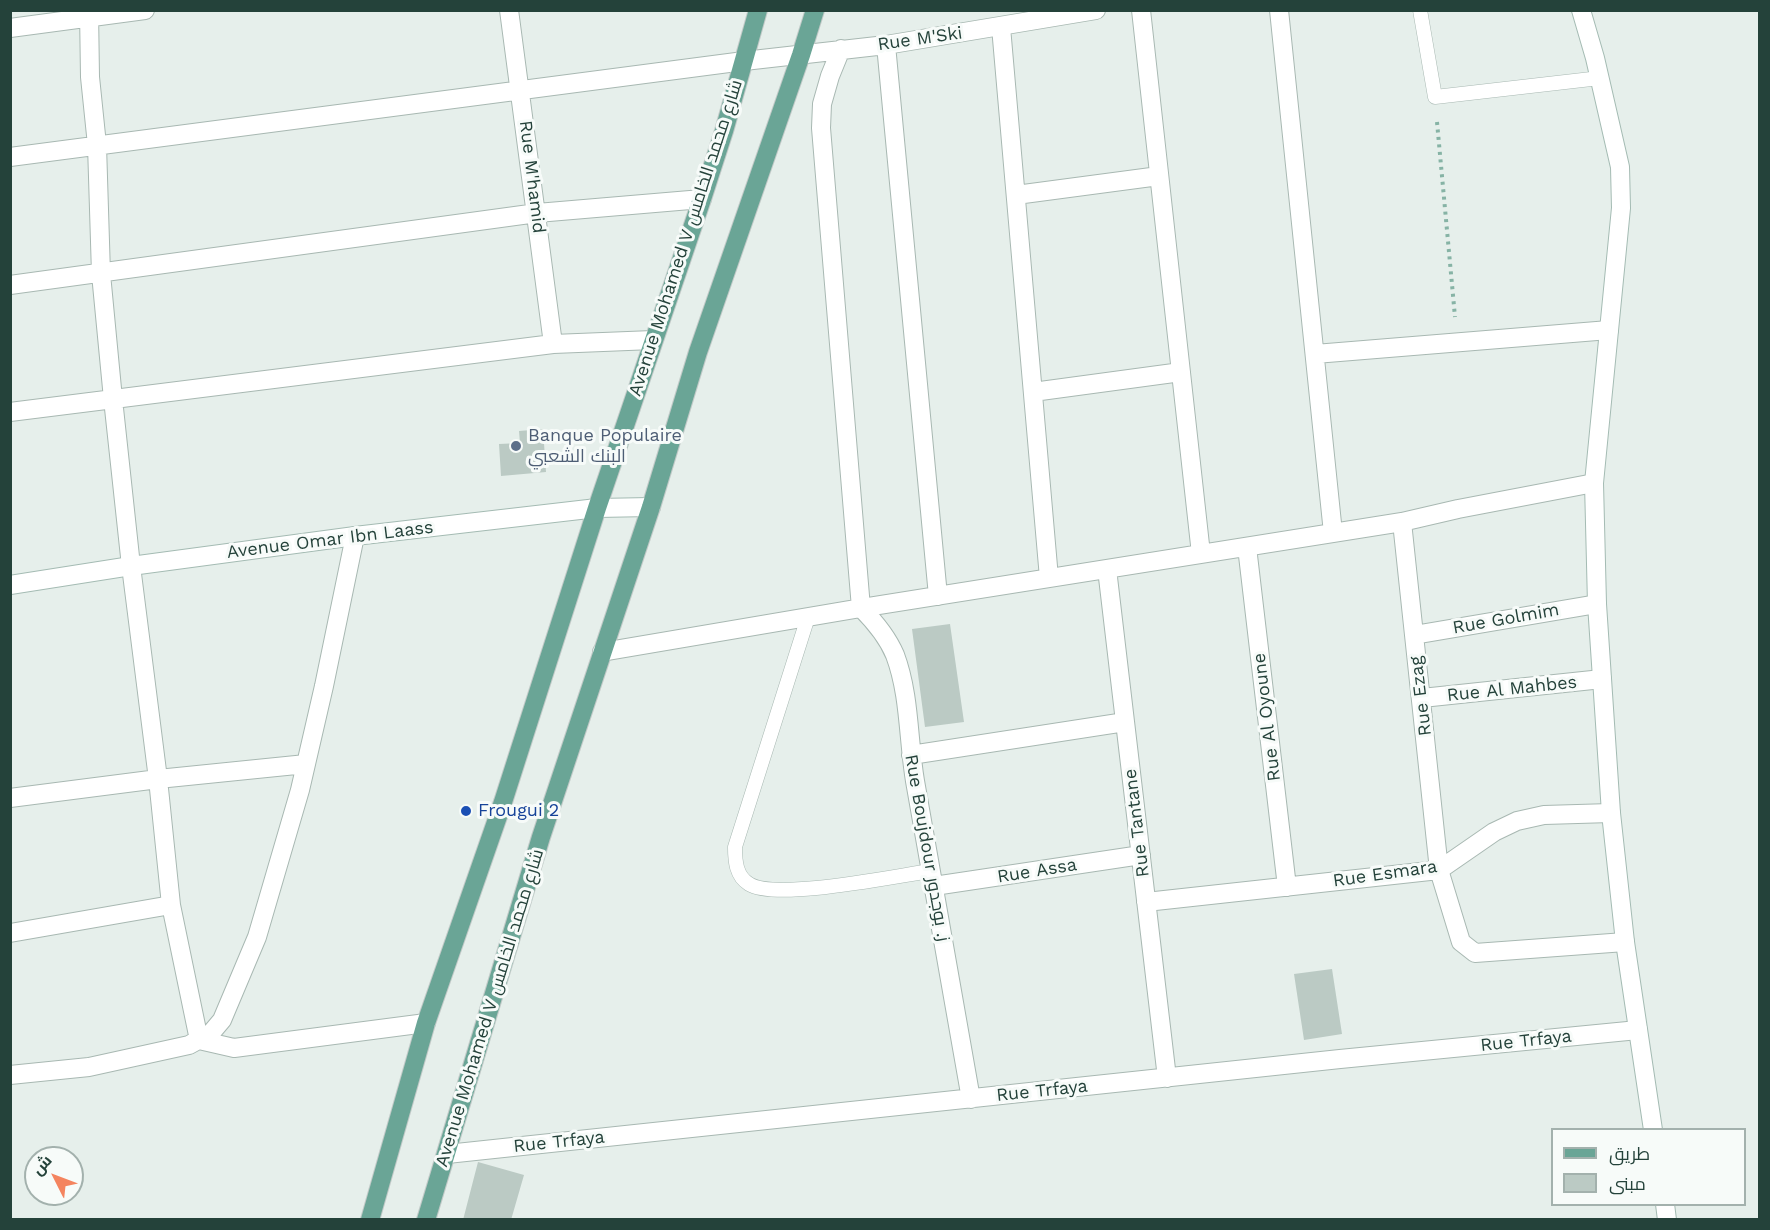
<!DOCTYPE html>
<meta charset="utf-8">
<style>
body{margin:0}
#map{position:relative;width:1770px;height:1230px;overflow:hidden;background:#e6efeb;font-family:"Work Sans",Cairo,sans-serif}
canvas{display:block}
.frame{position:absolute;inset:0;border:12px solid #24423a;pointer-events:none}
.legend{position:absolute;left:1551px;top:1128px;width:195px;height:78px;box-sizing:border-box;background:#f7fbf9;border:2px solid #a3b1ad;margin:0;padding:8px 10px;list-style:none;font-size:18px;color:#24423a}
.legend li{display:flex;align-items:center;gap:12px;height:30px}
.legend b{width:30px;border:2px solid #a3b1ad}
.north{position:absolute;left:24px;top:1146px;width:60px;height:60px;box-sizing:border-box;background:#f7fbf9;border:2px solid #a3b1ad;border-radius:50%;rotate:312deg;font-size:16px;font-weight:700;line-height:24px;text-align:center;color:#24423a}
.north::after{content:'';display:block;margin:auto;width:21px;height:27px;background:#f4845f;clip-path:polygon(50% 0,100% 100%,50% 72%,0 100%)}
</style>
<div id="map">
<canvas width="1770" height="1230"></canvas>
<div class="frame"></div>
<ul class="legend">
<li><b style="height:8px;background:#6aa596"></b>طريق</li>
<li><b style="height:16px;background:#bbcac4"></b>مبنى</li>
</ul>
<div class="north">ش</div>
</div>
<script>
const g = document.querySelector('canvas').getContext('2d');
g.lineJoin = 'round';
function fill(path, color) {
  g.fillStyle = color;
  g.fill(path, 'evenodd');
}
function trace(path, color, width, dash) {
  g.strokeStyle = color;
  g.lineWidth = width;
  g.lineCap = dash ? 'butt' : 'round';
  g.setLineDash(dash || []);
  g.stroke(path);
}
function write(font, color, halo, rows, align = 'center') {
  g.font = font + ' "Work Sans",Cairo,sans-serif';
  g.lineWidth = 6;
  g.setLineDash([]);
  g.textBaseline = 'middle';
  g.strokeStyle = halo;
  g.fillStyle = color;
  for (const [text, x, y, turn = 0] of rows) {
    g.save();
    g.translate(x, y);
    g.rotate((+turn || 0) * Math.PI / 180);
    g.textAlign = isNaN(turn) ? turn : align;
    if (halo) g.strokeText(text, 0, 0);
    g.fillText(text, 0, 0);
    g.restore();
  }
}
const building = new Path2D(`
 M543 429 546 472 501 476 499 444 520 443 519 431Z
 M950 624 964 722 925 727 912 629Z
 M1332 969 1342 1034 1304 1040 1294 974Z
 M478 1162 524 1175 511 1220H463Z`);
const path = new Path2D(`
 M1437 122 1455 317`);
const lane = new Path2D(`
 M1420 10 1435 97 1600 78
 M808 617 735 847C735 861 736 876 749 884 776 901 895 876 931 871`);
const street = new Path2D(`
 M89 10 90 77 97 145 101 274 113 399 131 566 158 779 171 905 199 1040 234 1048 426 1023
 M509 10 553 344
 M1141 10 1201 554
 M1279 10 1333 533
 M1001 27 1049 578
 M10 28 145 10
 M886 45 938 596
 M841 49 830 76 822 104 821 128 861 608C875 622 887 636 895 655 910 695 908 739 915 781 934 887 953 993 971 1099
 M10 157 744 61 886 45 1096 10
 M1016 195 1159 176
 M10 285 537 213 702 199
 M1315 354 1609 330
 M1033 392 1181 372
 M10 412 553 344 653 340
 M1402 522 1439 870 1461 942 1475 953 1625 942
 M1247 547 1287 887
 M1107 569 1167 1078
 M1414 635 1597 604
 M602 652 861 608 1402 522 1458 509 1594 483
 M1422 698 1602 679
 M911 755 1125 722
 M10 798 158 779 306 764
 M934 886 1141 855
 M1146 902 1439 870 1494 832 1517 821 1544 815 1611 813
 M10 933 171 905
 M10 1075 89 1067 189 1045 211 1033 222 1020 257 937 300 790 324 686 355 536
 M447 1154 1340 1059 1638 1030`);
const secondary = new Path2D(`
 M1581 10 1595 58 1620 167 1621 208 1594 483 1597 604 1611 813 1625 942 1653 1130
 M10 585 131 566 355 536 597 508 651 507
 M1665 1204 1667 1220`);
const primary = new Path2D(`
 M370 1220 426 1023 503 802 597 508 702 199 724 131 758 10
 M426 1220 541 837 651 507 698 352 801 55 815 10`);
const markers = [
 [516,446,6,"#5c6f8a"],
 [466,811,6,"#1a4fb4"]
];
const streetNames = [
 ["Rue M'Ski",920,39,-8],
 ["Rue M'hamid",532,177,83],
 ["Avenue Mohamed V شارع محمد الخامس",686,238,-72],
 ["Avenue Omar Ibn Laass",330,540,-7],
 ["Rue Golmim",1506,619,-10],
 ["Rue Al Mahbes",1512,689,-6],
 ["Rue Ezag",1421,696,-97],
 ["Rue Al Oyoune",1267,717,-97],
 ["Rue Tantane",1137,823,-97],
 ["Rue Boujdour ز. بوجدور",927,848,80],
 ["Rue Assa",1037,871,-9],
 ["Rue Esmara",1385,874,-8],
 ["Avenue Mohamed V شارع محمد الخامس",490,1008,-73],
 ["Rue Trfaya",1526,1041,-6],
 ["Rue Trfaya",1042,1091,-6],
 ["Rue Trfaya",559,1142,-6]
];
const serviceNames = [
 ["Banque Populaire",528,436],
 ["البنك الشعبي",528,457]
];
const transitNames = [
 ["Frougui 2",478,811]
];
fill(building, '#bbcac4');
trace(lane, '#a8b8b2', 15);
trace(street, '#a8b8b2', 20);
trace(secondary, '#a4bbb3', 20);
trace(primary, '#c2cac8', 20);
trace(path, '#86b3a5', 4, [3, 4.5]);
trace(lane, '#fff', 14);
trace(street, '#fff', 18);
trace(secondary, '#fff', 18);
trace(primary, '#6aa596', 18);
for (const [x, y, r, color] of markers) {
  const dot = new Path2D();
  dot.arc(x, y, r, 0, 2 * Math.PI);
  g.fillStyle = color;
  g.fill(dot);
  trace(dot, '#f7fbf9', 2);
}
write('18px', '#24423a', '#f7fbf9', streetNames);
write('18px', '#4e5e75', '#f7fbf9', serviceNames, 'left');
write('18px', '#164399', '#f7fbf9', transitNames, 'left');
</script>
